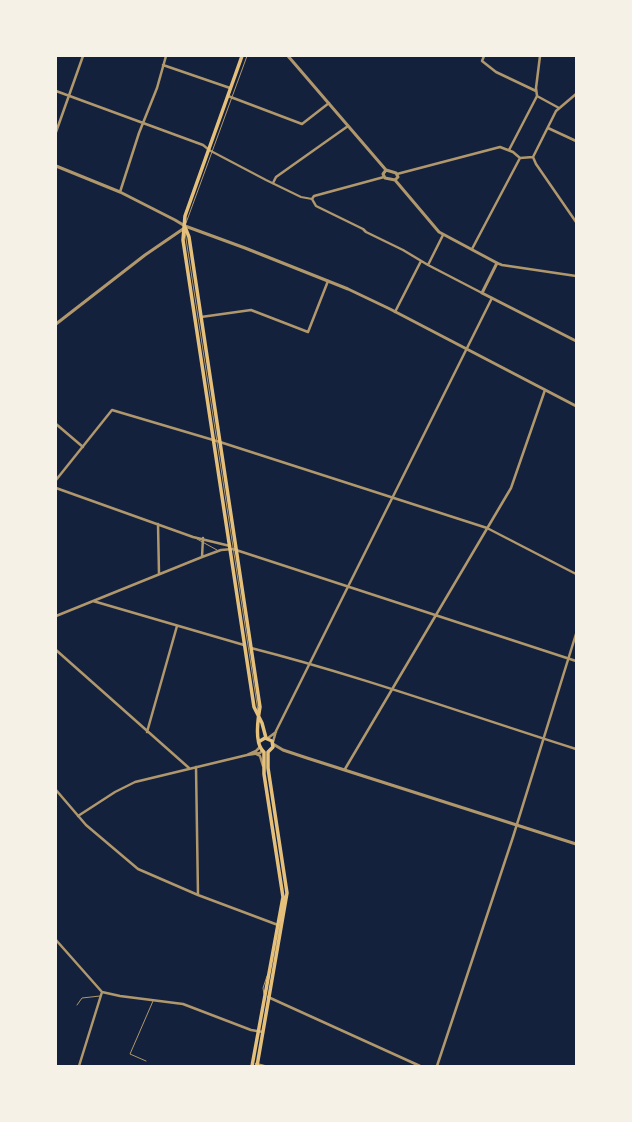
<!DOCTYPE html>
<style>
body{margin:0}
#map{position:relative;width:632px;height:1122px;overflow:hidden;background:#14213d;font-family:"Times New Roman",serif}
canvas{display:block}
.frame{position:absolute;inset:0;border:57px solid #f6f1e7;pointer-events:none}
</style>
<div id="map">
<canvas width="632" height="1122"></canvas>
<div class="frame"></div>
</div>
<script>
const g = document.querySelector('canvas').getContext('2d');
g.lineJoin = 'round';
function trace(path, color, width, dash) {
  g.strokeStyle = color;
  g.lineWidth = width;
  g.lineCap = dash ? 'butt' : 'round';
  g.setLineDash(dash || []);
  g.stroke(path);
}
const service = new Path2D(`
 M186 223 247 56
 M185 232 258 711
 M197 539 217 550
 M264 994 263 988 267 976
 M77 1005 82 998 100 996
 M146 1061 130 1054 153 1001`);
const pedestrian = new Path2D(`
 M209 150 266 180 301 197 312 199`);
const minor = new Path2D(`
 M484 56 482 61 496 72 536 91
 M163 65 230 88
 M56 91 203 145 208 149
 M228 96 302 124 329 103
 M537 96 536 88 540 56
 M537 96 559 108
 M548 128 576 141
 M56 132 83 56
 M509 150 537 96
 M533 157 536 164 576 222
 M520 158 533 157 556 111 576 94
 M397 174 500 147 513 152 520 158
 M384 177 314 196 312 199 316 206 363 229 366 232 403 250 428 265 482 293
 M273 183 276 177 348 126
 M120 192 139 133 157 88 166 56
 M472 249 520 158
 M497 263 502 265 576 276
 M428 265 443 235
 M395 312 421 261
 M201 317 251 310 308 332 328 281
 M56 424 83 447
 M56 480 112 410 220 442 487 528 576 574
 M56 488 193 537 230 546
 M158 524 159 574
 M202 557 203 538
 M93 601 244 645
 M56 616 202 557 221 550 233 549 576 661
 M251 648C361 676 468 715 576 749
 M56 650 189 768
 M147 732 177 626
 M268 738 276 732
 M273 742 276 731 492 298
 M256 754 260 756 263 766
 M247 755 260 753 262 751
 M196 767 198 895
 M345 769 511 488 545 390
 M56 790 86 825 138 869 198 895 278 925
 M78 816 115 792 135 782 247 755 256 751 260 747
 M56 940 102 992 120 996 183 1004 251 1030 263 1032
 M268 997 420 1066
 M256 1064 264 1066
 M79 1066 102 992
 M437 1066 513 837 576 634`);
const tertiary = new Path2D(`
 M288 56 386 170
 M56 166 120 192 175 220 185 226 245 248 348 289 390 309 576 406
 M386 170 383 174 385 178 395 180
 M386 170 396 173 398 177 395 180
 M395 180 439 232 497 263 482 293 576 341
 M56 324 145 255 183 229
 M273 744 283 750 307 758 576 844`);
const secondary = new Path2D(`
 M242 56 185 216 183 240 254 707 262 723 266 738
 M185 227 189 237 260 707C258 718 254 744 264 752
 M260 741 265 738 272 741 273 747 268 752
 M252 1066 283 897 264 774V752
 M257 1066 287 893 268 768V752`);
trace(service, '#b1986c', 1);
trace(pedestrian, '#b1986c', 2);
trace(minor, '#b1986c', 2.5);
trace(tertiary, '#b1986c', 3);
trace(secondary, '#e5c07b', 3.5);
</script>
